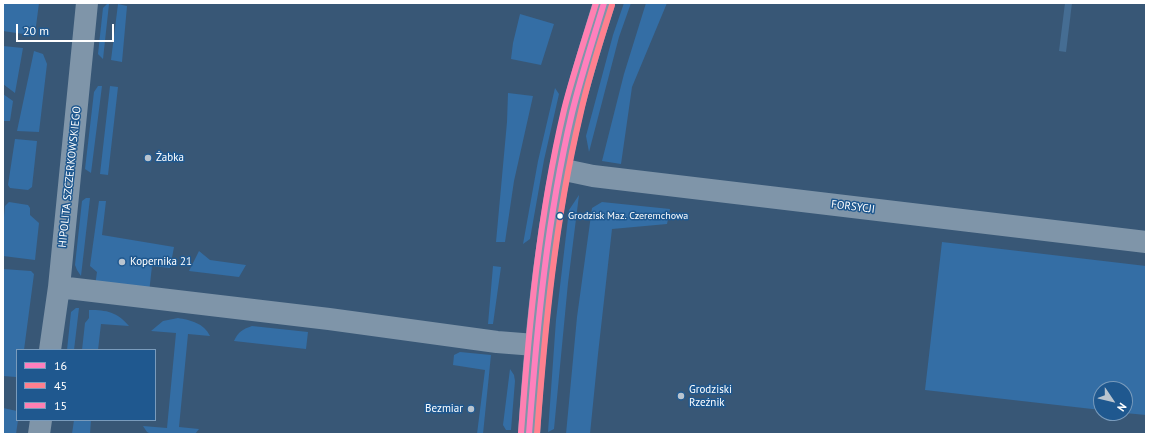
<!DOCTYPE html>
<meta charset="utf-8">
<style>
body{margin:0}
#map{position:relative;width:1149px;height:437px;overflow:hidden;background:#385776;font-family:"PT Sans",sans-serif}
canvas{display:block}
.frame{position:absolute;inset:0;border:4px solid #fff;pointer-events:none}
.legend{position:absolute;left:16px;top:349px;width:140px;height:72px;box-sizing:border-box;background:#1f588f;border:1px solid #799bbc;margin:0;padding:5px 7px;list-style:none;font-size:12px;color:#fff}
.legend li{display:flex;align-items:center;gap:8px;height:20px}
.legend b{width:20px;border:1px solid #799bbc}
.north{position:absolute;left:1093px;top:381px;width:40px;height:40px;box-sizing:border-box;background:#1f588f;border:1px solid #799bbc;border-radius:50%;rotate:125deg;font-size:11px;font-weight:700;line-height:16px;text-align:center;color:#fff}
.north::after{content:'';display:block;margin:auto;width:14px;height:18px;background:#b9c4cf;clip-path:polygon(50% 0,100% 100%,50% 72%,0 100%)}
.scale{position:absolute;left:16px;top:24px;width:98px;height:18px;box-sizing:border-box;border:2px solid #fff;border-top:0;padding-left:5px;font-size:12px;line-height:14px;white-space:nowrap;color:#fff;-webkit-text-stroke:3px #1f588f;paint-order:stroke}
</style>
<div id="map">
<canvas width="1149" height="437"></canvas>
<div class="frame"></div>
<ul class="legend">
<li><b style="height:5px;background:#ff80bd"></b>16</li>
<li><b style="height:5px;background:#ff808f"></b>45</li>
<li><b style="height:5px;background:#ff80b2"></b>15</li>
</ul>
<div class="north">N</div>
<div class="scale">20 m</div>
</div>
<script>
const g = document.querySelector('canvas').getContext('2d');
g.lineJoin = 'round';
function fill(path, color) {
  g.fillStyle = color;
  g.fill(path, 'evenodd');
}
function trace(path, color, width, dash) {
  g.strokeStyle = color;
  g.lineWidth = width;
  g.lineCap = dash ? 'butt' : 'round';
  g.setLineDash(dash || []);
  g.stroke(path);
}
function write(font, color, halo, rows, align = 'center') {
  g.font = font + ' "PT Sans",sans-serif';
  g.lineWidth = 3;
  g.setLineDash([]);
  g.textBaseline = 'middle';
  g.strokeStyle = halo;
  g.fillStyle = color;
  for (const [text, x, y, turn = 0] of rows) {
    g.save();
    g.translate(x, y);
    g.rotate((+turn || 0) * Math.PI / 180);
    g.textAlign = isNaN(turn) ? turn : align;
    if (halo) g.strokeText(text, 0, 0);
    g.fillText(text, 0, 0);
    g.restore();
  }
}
const green = new Path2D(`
 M3 3H39L35 34 30 35 3 31Z
 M624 3H631L619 37 589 152 586 136 613 35Z
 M646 3H667L632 87 621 164 602 161 624 74Z
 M107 4H109L103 59 98 54 103 8Z
 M118 4 127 6 122 62 111 60Z
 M520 14 554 24 541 65 511 59 513 43Z
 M3 46 23 48 15 93 3 84Z
 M34 51 43 54 47 64 39 132 17 131Z
 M98 86H102L91 173 85 169 94 92Z
 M110 86 118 87 108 175 100 174Z
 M555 88 559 94 544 160 530 239 523 244 538 161Z
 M508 93 533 96 514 181 505 242H496L507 122Z
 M3 94 13 101 10 121H3Z
 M15 139 37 141 32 187 28 190 10 188 8 185Z
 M579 195 568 283 554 429 548 432 556 320 569 210Z
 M86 198H90L81 276 77 270 75 265 82 201Z
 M99 201H106L102 235 174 247 170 268 152 266 149 293 95 286 97 272 90 266Z
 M9 202 28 205 30 208V215L39 223 35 260 3 256V228L5 206Z
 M602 202 670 209 667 224 612 229 598 354 590 434H566L577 317 592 208Z
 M942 242 1146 266V415L1125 413V389H1101V410L925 390Z
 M199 251 210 260 246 265 239 277 189 271Z
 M493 266 501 267 493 324H488Z
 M3 269 31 271 34 274 24 350H17V376L16 377 3 376Z
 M76 308H79L74 350H67L71 312Z
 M89 310C107 310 117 312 129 326L101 324 98 350H82L85 323 89 318Z
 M178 318C190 320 204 323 210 336L188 334 179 427 199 429 195 434H151L147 432 143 426 167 428 176 333 151 331 163 321Z
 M252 326 308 332 306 349 234 341C238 332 243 329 252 326Z
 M460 352 491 355 483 434H477L485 370 453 365 454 355Z
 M510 369 514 375 515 381 511 430H506L503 425Z
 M3 408 17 411 18 420 16 434H3Z
 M74 420H91L90 434H72Z`);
const water = new Path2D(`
 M1065 3H1072L1066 52 1059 51Z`);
const minor = new Path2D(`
 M560 169 593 176 1146 242
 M59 287 329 319 497 342 535 345
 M50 350 59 287 87 3
 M39 434 41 420
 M529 434C536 326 547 219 572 113 581 76 593 39 604 3`);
const bus1 = new Path2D(`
 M529 434C537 326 547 219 572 113 581 76 593 40 604 3`);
const bus2 = new Path2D(`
 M537 434C545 327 555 221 580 116 588 79 600 42 612 5`);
const bus3 = new Path2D(`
 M521 433C529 325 539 216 564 110 573 74 585 39 596 3`);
const markers = [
 [148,158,4,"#b9c4cf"],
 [560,216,3.5,"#fff"],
 [122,262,4,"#b9c4cf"],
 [681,396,4,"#b9c4cf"],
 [471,409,4,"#b9c4cf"]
];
const busNames = [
 ["Grodzisk Maz. Czeremchowa",568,216]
];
const poiNames = [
 ["Żabka",156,158],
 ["Kopernika 21",130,262],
 ["Grodziski",689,390],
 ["Rzeźnik",689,403],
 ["Bezmiar",463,409,"right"]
];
const streetNames = [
 ["HIPOLITA SZCZERKOWSKIEGO",70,177,-84],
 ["FORSYCJI",853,207,7]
];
fill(green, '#346ea5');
fill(water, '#456d93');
trace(minor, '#7f95a9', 22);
trace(bus1, '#ff80bd', 6);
trace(bus2, '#ff808f', 6);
trace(bus3, '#ff80b2', 6);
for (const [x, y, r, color] of markers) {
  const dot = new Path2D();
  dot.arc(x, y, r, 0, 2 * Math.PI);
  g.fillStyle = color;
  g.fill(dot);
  trace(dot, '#1f588f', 1.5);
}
write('10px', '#fff', '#1f588f', busNames, 'left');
write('11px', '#fff', '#1f588f', poiNames, 'left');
write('11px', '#fff', '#1f588f', streetNames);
</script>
